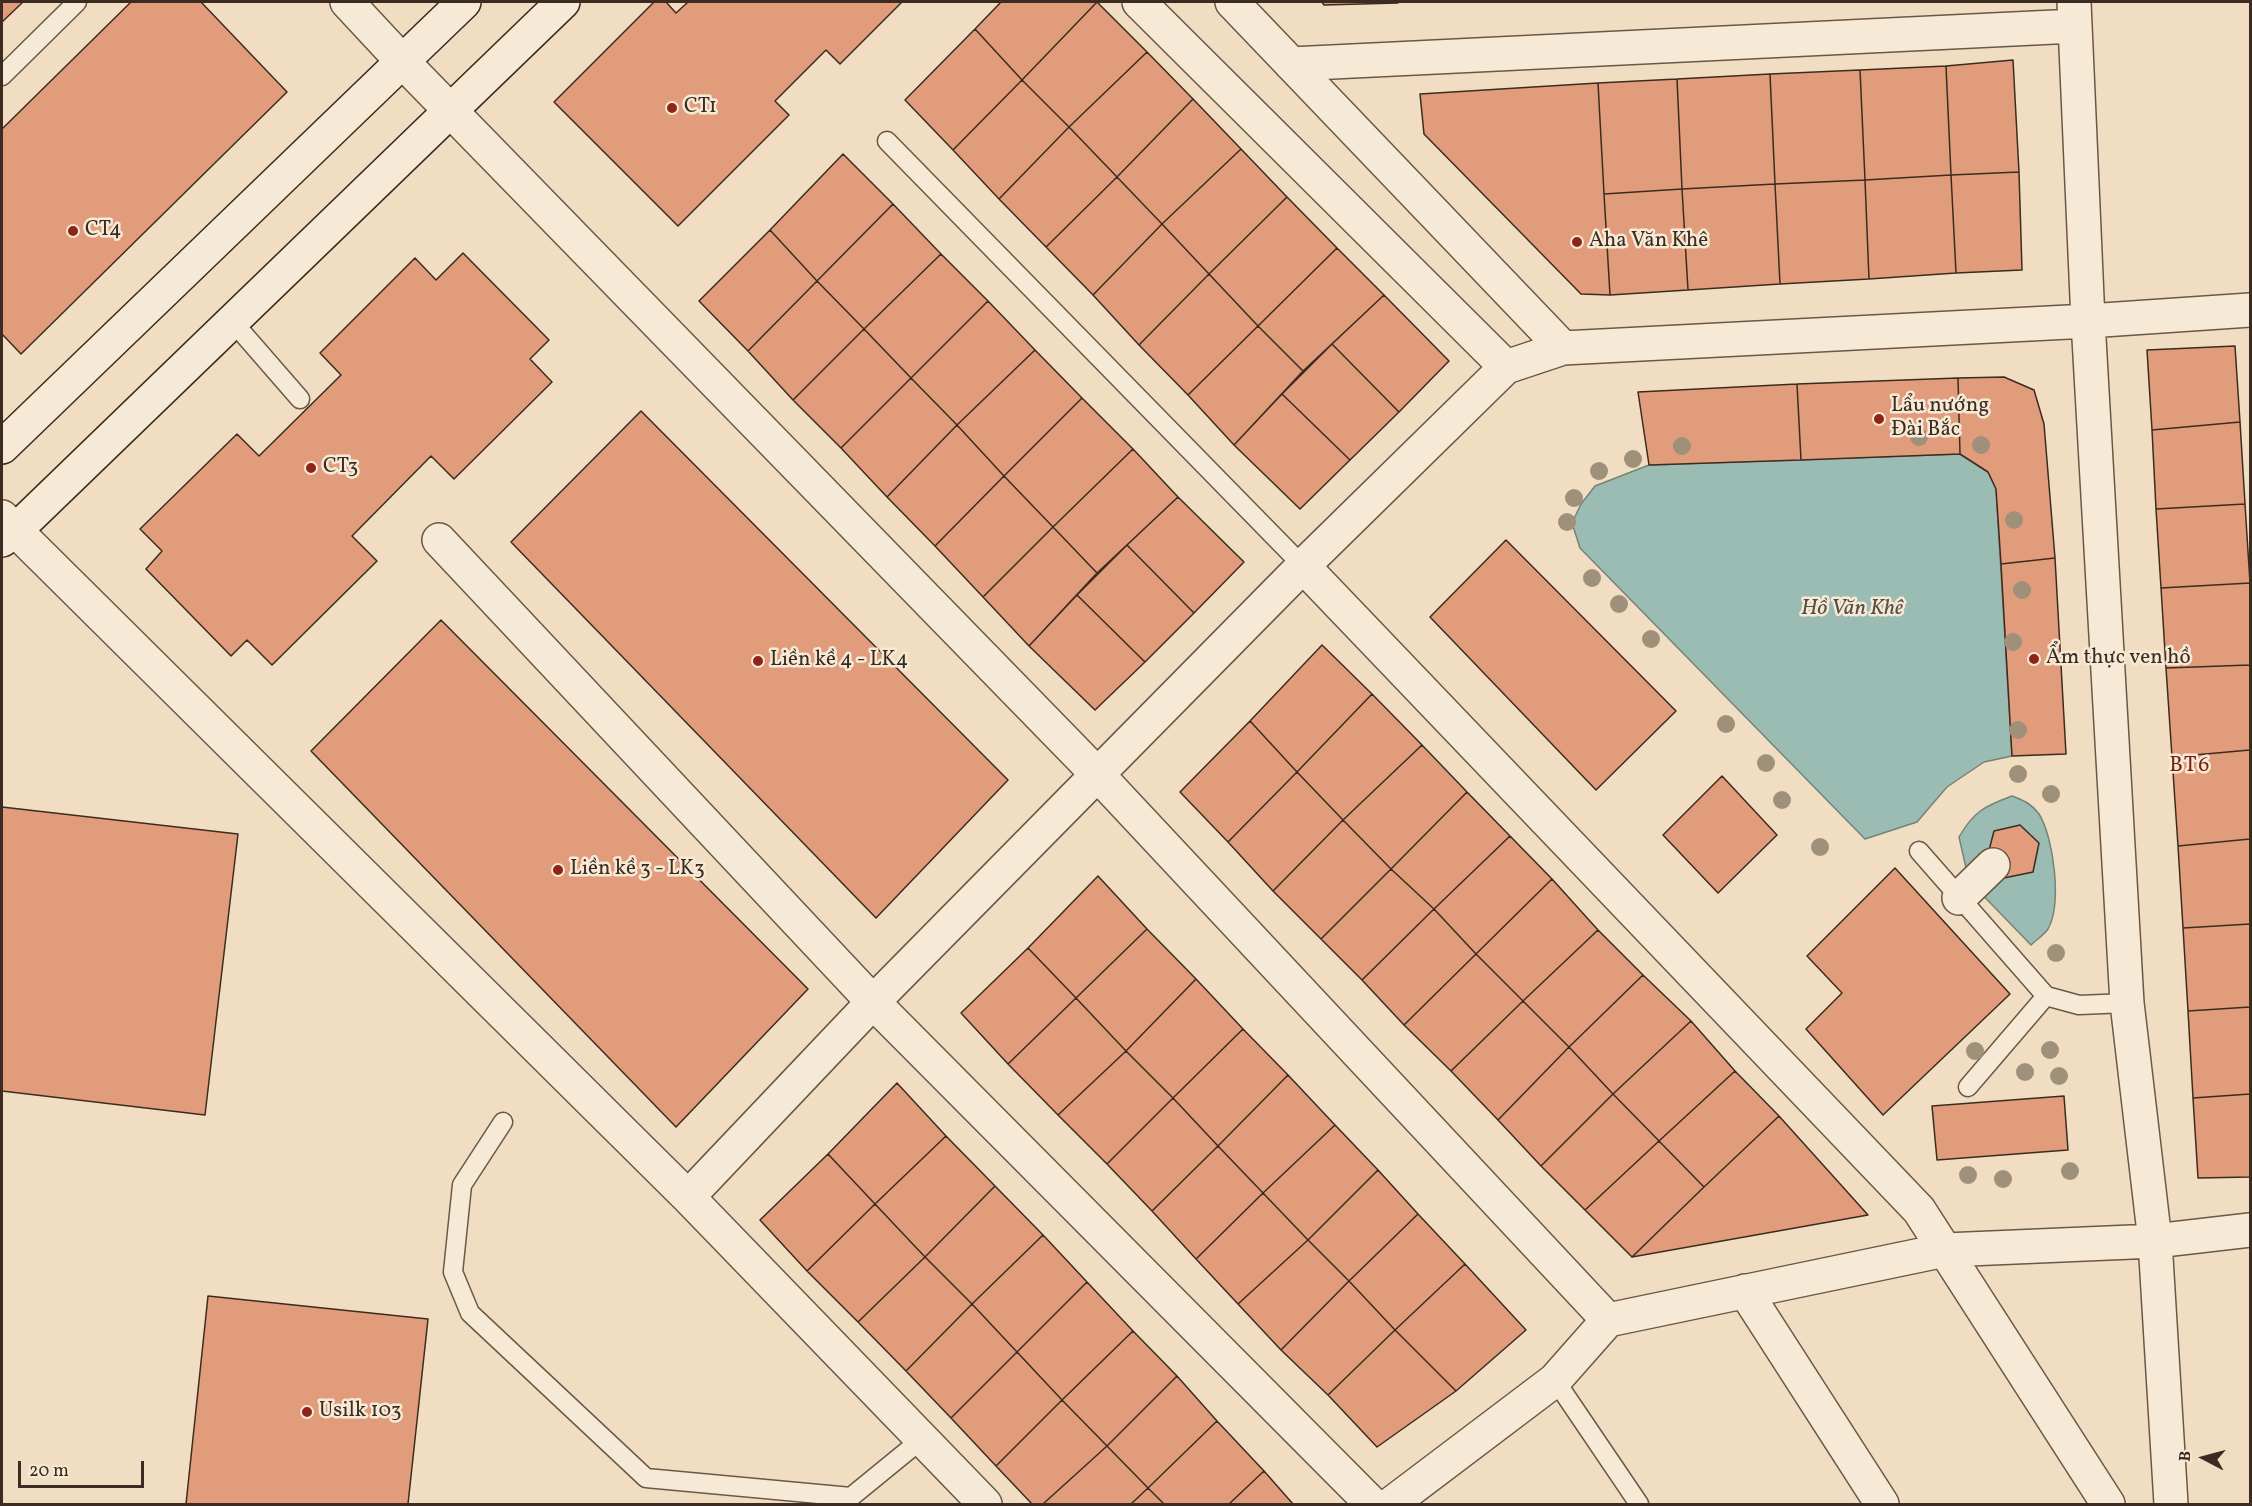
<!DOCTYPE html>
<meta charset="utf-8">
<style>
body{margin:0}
#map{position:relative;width:2252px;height:1506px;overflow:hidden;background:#f1dec2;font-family:Vollkorn,serif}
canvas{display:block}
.frame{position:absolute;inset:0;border:3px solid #3c2b20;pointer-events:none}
.north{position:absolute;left:2174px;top:1428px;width:60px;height:60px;-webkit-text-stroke:4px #f6ead7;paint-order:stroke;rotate:276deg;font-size:16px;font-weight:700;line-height:24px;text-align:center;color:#3c2b20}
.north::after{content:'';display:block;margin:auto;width:21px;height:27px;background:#3c2b20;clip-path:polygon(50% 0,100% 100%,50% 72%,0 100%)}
.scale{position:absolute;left:18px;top:1461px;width:126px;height:27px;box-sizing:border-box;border:3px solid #3c2b20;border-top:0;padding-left:8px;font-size:18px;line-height:21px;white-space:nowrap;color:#3c2b20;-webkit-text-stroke:4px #f6ead7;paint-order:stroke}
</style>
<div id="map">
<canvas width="2252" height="1506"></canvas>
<div class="frame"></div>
<div class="north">B</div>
<div class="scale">20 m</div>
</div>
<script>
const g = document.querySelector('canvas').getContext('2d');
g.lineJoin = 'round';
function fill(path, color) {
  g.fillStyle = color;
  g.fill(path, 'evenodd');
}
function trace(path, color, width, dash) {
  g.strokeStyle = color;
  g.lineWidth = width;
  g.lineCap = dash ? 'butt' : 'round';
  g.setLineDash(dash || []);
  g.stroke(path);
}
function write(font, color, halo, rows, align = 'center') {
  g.font = font + ' Vollkorn,serif';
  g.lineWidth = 5;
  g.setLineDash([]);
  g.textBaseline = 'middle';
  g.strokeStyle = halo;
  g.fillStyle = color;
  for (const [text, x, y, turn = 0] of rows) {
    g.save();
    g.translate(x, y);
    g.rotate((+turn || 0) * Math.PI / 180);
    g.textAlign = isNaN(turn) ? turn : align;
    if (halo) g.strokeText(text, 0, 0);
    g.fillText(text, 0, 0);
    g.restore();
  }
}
const water = new Path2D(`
 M1960 454 1988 472 1996 489 2012 756 1984 762 1947 787 1917 822 1865 839 1580 548 1572 523 1581 504 1595 486 1649 465Z
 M2012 796C2023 800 2032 804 2039 814 2054 838 2062 904 2048 929 2044 935 2036 940 2031 945L1969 881 1959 837C1974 811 1985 806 2012 796Z`);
const building = new Path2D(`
 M2 2H23L2 22Z
 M131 2H201L287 92 21 354 2 334V129Z
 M654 2H666L676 13 688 2H902L840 64 826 50 775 101 789 115 678 226 554 102Z
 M1001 2H1097L1022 80 975 29Z
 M1097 2 1147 52 1069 127 1022 80Z
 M1322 2H1398V3L1324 5Z
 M975 29 1022 80 953 150 905 100Z
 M1147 52 1193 99 1117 177 1069 127Z
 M2013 60 2019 172 1951 175 1946 66Z
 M1946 66 1951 175 1865 180 1860 70Z
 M1860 70 1865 180 1775 184 1770 74Z
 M1770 74 1775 184 1682 189 1677 79Z
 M1677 79 1682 189 1604 194 1598 83Z
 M1022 80 1069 127 999 199 953 150Z
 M1598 83 1604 194 1610 295 1581 294 1424 134 1420 94Z
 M1193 99 1241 149 1162 224 1117 177Z
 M1069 127 1117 177 1046 247 999 199Z
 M1241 149 1287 197 1209 274 1162 224Z
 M843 154 893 204 817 281 770 230Z
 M2019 172 2022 270 1956 273 1951 175Z
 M1951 175 1956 273 1869 279 1865 180Z
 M1117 177 1162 224 1093 295 1046 247Z
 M1865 180 1869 279 1780 284 1775 184Z
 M1775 184 1780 284 1688 290 1682 189Z
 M1682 189 1688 290 1610 295 1604 194Z
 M1287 197 1337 248 1258 326 1209 274Z
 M893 204 941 254 864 329 817 281Z
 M1162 224 1209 274 1139 345 1093 295Z
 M770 230 817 281 748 351 699 301Z
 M1337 248 1384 295 1303 371 1258 326Z
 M463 253 549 340 530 359 552 382 454 479 431 456 352 536 377 561 272 665 247 640 231 656 146 569 162 551 140 529 237 434 259 456 341 375 320 353 415 258 436 280Z
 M941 254 988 301 911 378 864 329Z
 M1209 274 1258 326 1188 395 1139 345Z
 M817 281 864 329 793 400 748 351Z
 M1384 295 1449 361 1399 412 1332 344Z
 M988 301 1035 350 957 425 911 378Z
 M1258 326 1303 371 1234 445 1188 395Z
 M864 329 911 378 841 448 793 400Z
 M1332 344 1399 412 1350 460 1282 394Z
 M2235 346 2240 422 2152 430 2147 350Z
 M1035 350 1082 398 1004 476 957 425Z
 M2004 377 2034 390 2044 424 2055 558 2001 564 1996 489 1988 472 1960 454 1958 378Z
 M911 378 957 425 887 497 841 448Z
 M1958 378 1960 454 1801 460 1797 384Z
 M1797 384 1801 460 1649 465 1638 392Z
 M1282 394 1350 460 1300 509 1234 445Z
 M1082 398 1133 449 1053 527 1004 476Z
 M641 411 1008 780 876 918 511 542Z
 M2240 422 2245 504 2156 509 2152 430Z
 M957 425 1004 476 935 546 887 497Z
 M1133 449 1178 497 1097 573 1053 527Z
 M1004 476 1053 527 983 597 935 546Z
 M1178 497 1244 562 1194 613 1127 545Z
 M2245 504 2250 583 2161 588 2156 509Z
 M1053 527 1097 573 1029 646 983 597Z
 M1506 540 1676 711 1596 790 1430 617Z
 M1127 545 1194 613 1145 662 1077 595Z
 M2055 558 2066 754 2012 756 2001 564Z
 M2250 583V665L2166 668 2161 588Z
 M1077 595 1145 662 1095 710 1029 646Z
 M441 620 808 989 676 1127 311 751Z
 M1322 645 1372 694 1297 772 1250 721Z
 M2250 665V750L2172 757 2166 668Z
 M1372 694 1422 745 1343 820 1297 772Z
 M1250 721 1297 772 1228 842 1180 792Z
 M1422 745 1467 792 1391 869 1343 820Z
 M2250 750V839L2178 846 2172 757Z
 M1297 772 1343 820 1273 891 1228 842Z
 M1722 776 1777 835 1718 893 1663 835Z
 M1467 792 1510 836 1434 909 1391 869Z
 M2 807 238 834 205 1115 2 1091Z
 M1343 820 1391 869 1321 939 1273 891Z
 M2020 825 2039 843 2033 872 2004 878 1987 858 1994 831Z
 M1510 836 1552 879 1476 954 1434 909Z
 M2250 839V924L2183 928 2178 846Z
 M1895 868 2010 994 1883 1115 1806 1029 1842 993 1807 956Z
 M1391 869 1434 909 1362 980 1321 939Z
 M1098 876 1147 929 1076 998 1028 948Z
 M1552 879 1598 930 1523 1001 1476 954Z
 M1434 909 1476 954 1404 1025 1362 980Z
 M2250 924V1007L2188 1011 2183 928Z
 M1147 929 1196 979 1126 1051 1076 998Z
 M1598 930 1643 975 1569 1047 1523 1001Z
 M1028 948 1076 998 1008 1064 961 1013Z
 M1476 954 1523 1001 1451 1071 1404 1025Z
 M1643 975 1691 1021 1613 1094 1569 1047Z
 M1196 979 1243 1029 1173 1098 1126 1051Z
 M1076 998 1126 1051 1058 1115 1008 1064Z
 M1523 1001 1569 1047 1498 1120 1451 1071Z
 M2250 1007V1094L2193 1098 2188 1011Z
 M1691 1021 1735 1071 1659 1141 1613 1094Z
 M1243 1029 1288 1075 1218 1146 1173 1098Z
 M1569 1047 1613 1094 1541 1166 1498 1120Z
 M1126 1051 1173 1098 1107 1164 1058 1115Z
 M1735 1071 1779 1116 1704 1187 1659 1141Z
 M1288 1075 1335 1125 1263 1193 1218 1146Z
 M897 1083 946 1136 875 1204 828 1154Z
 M1613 1094 1659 1141 1585 1210 1541 1166Z
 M2250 1094V1177L2198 1178 2193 1098Z
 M2064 1096 2068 1150 1937 1160 1932 1106Z
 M1173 1098 1218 1146 1152 1211 1107 1164Z
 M1779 1116 1868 1215 1632 1257 1704 1187Z
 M1335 1125 1378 1170 1308 1240 1263 1193Z
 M946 1136 995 1186 925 1257 875 1204Z
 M1659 1141 1704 1187 1632 1257 1585 1210Z
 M1218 1146 1263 1193 1196 1259 1152 1211Z
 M828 1154 875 1204 807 1271 760 1220Z
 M1378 1170 1418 1214 1349 1281 1308 1240Z
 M995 1186 1043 1235 972 1304 925 1257Z
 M1263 1193 1308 1240 1238 1304 1196 1259Z
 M875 1204 925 1257 858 1322 807 1271Z
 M1418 1214 1465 1264 1395 1330 1349 1281Z
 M1043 1235 1087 1282 1017 1352 972 1304Z
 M1308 1240 1349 1281 1281 1350 1238 1304Z
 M925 1257 972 1304 906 1371 858 1322Z
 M1465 1264 1526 1330 1456 1391 1395 1330Z
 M1349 1281 1395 1330 1328 1395 1281 1350Z
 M1087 1282 1133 1331 1062 1400 1017 1352Z
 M208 1296 428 1319 408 1504H186Z
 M972 1304 1017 1352 951 1418 906 1371Z
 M1395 1330 1456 1391 1377 1447 1328 1395Z
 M1133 1331 1177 1376 1107 1446 1062 1400Z
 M1017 1352 1062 1400 996 1466 951 1418Z
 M1177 1376 1217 1421 1148 1488 1107 1446Z
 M1062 1400 1107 1446 1043 1504H1032L996 1466Z
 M1217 1421 1264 1471 1229 1504H1164L1148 1488Z
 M1107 1446 1148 1488 1131 1504H1043Z
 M1264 1471 1293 1504H1229Z
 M1148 1488 1164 1504H1131Z`);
const lane = new Path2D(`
 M2 76 77 2
 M887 141 1303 566
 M233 322 300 399
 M1919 851 2046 996 2079 1005 2127 1003
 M1968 1087 2046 996
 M503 1122 462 1185 453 1272 470 1313 646 1478 851 1497 922 1439
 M1555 1380 1639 1504`);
const street = new Path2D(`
 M347 2 402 61 1098 775 1608 1320
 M1139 2 1506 367
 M1232 2 1563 348
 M2074 2 2088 321 2127 1003 2155 1241 2171 1504
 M1291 64 2075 26
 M2 517 688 1197 985 1504
 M439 540 873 1002 1372 1504
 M1303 566 1919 1210 2108 1504
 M1959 898 1993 865
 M688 1197 873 1002 1303 566 1506 367 1563 348 2088 321 2250 310
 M1745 1291 1882 1504
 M1391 1504 1555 1380 1608 1320 1945 1250 2155 1241 2250 1230`);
const secondary = new Path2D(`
 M2 447 464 2
 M2 540 15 531 563 2`);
const trees = [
 [1919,437],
 [1981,445],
 [1682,446],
 [1633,459],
 [1599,471],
 [1574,498],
 [2014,520],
 [1567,522],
 [1592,578],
 [2022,590],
 [1619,604],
 [1651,639],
 [2013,642],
 [1726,724],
 [2018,730],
 [1766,763],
 [2018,774],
 [2051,794],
 [1782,800],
 [1820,847],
 [2056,953],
 [2050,1050],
 [1975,1051],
 [2025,1072],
 [2059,1076],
 [2070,1171],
 [1968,1175],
 [2003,1179]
];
const markers = [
 [672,108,6,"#8f2418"],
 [73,231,6,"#8f2418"],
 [1577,242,6,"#8f2418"],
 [1879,419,6,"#8f2418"],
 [311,468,6,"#8f2418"],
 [2034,659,6,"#8f2418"],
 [758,661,6,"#8f2418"],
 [558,870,6,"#8f2418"],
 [307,1412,6,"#8f2418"]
];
const poiNames = [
 ["CT1",684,108],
 ["CT4",85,231],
 ["Aha Văn Khê",1589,242],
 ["Lẩu nướng",1891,407],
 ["Đài Bắc",1891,431],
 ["CT3",323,468],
 ["Ẩm thực ven hồ",2046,659],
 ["Liền kề 4 - LK4",770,661],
 ["Liền kề 3 - LK3",570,870],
 ["Usilk 103",319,1412]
];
const waterNames = [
 ["Hồ Văn Khê",1852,610]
];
const neighbourhoodNames = [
 ["BT6",2190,767]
];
fill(water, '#9bbcb2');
trace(water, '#758278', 1.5);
fill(building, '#e19c7b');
trace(building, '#3c2b20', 1.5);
trace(lane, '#695848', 21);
trace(street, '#695848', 36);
trace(secondary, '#3c2b20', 36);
trace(lane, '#f6ead7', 18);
trace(street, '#f6ead7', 33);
trace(secondary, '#f6ead7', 33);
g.fillStyle = '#9e9079';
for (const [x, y] of trees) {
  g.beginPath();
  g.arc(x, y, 9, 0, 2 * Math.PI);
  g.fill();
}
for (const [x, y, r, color] of markers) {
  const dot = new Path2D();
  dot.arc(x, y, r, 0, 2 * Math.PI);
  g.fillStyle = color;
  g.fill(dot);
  trace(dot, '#f6ead7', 2);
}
write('21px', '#3c2b20', '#f6ead7', poiNames, 'left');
write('italic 22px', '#544f44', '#f6ead7', waterNames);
g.letterSpacing = '1.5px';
write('22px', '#7a1f14', '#f6ead7', neighbourhoodNames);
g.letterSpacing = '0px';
</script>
